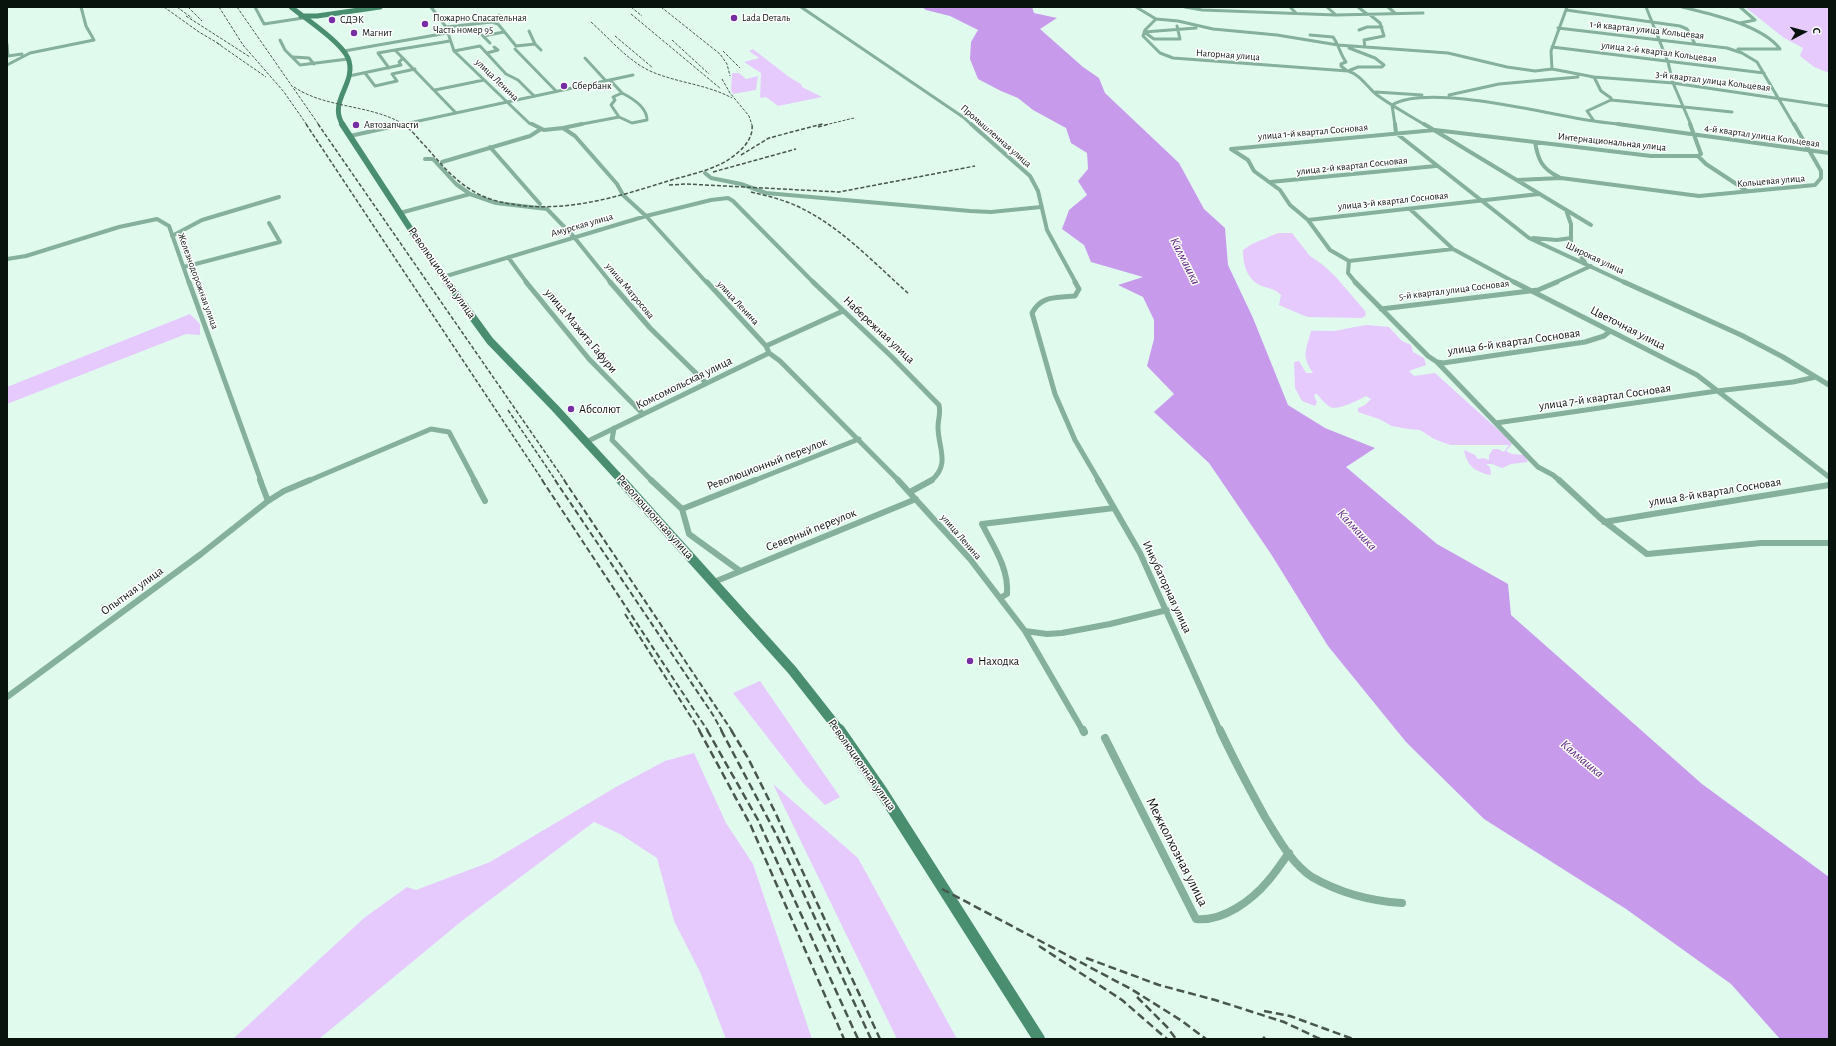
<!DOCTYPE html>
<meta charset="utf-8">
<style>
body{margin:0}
#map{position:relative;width:1836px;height:1046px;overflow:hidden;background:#e0fbee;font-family:"Alegreya Sans",sans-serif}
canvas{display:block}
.frame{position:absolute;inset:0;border:8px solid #09130e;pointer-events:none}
.north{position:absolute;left:1784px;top:12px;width:40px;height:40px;-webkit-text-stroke:3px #fff;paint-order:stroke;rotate:84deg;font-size:11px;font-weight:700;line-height:16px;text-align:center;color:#09130e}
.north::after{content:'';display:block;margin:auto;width:14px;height:18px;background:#09130e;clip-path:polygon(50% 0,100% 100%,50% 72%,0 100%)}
</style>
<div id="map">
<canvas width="1836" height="1046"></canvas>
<div class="frame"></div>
<div class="north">С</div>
</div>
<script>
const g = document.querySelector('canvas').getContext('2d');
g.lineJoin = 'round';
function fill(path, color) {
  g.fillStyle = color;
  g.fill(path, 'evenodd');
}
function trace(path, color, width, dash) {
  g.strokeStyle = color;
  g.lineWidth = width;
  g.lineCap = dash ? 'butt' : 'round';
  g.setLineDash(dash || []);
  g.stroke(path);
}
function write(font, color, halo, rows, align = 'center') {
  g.font = font + ' "Alegreya Sans",sans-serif';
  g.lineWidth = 3;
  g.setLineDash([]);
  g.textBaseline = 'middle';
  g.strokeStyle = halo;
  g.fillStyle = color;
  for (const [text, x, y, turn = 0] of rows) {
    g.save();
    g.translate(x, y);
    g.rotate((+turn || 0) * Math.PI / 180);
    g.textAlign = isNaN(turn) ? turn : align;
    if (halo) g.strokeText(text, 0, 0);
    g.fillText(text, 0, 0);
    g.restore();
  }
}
const green = new Path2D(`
 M1745 7H1829V73L1814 67 1800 56 1803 48 1784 38Z
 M753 49 789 77 801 84 802 87 822 97 778 106 766 97 760 98 761 73 744 62 759 58 749 51Z
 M732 73H739L746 79 758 76 756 90 733 94 731 90Z
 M1278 233H1292L1310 256 1323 265 1335 276 1365 311 1366 315 1362 318 1307 317 1279 305 1281 295C1276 290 1272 289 1265 287 1248 282 1243 267 1243 250L1252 244Z
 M190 314 200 324V335L186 334 7 404V387Z
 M1367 325 1389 327 1402 341 1411 345 1413 352 1424 358 1426 365 1409 371 1414 376 1435 373 1504 435 1512 444 1506 451 1512 454 1524 455 1528 462 1511 464 1502 468 1492 464H1486L1490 467 1491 475C1475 472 1467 466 1464 450L1475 455 1478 459 1483 458 1489 460V455L1493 449H1498L1504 452 1509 445H1450L1434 439 1420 430 1408 429 1392 426 1379 419 1358 412V408L1365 405 1371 399 1366 396C1359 400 1337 411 1330 407 1325 404 1320 397 1316 393L1314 396 1317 402 1315 406 1302 401 1295 388 1294 362 1299 361 1306 373H1313C1301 355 1306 351 1311 331 1320 330 1331 332 1340 330 1350 328 1357 326 1367 325Z
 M760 681 840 797 825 805 803 783 733 693Z
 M694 753 726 823 753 864 812 1039H726L700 972 674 921 657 858 620 834 594 822 463 920 319 1039H233L364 918 407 887 416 890 490 862 616 787 665 761Z
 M773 784 858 858 957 1039H897Z`);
const water = new Path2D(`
 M922 7H1032L1034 13 1057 18 1040 29 1083 67 1099 78 1105 93 1179 163 1204 209 1225 228 1228 265 1253 318 1288 405 1325 428 1375 448 1346 467 1437 544 1508 584 1511 615 1702 784 1829 877V1039H1780L1731 984 1626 909 1484 819 1406 742 1328 646 1271 554 1209 463 1154 412 1174 394 1147 366 1154 339V320L1143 297 1118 285 1143 277 1091 262 1084 245 1062 229 1069 210 1087 195 1078 181 1088 169 1087 153 1071 143 1066 128 1033 110 1018 98 1001 91 978 79 970 59 971 42 978 30 950 16 926 10Z`);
const streetFar4 = new Path2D(`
 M255 7 264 24 303 18
 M431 7 446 27 454 51 529 123 534 125
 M801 7 963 117 972 125
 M1136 7 1156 19 1178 21 1213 29 1277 35 1338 45 1448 53 1507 67 1535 71 1552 69
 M1185 7 1202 10 1336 15 1423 13
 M1290 7 1296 13
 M1327 7 1336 15
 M1358 7 1367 14
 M1388 7 1395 13
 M1567 7 1551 51 1552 69 1594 77 1673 83 1829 106
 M1646 7 1668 62 1673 83 1691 125
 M1682 7C1711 14 1762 25 1780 49H1738
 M1740 7 1755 20 1740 23
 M1566 10 1680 26 1687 29 1695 44
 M1156 19 1145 30 1143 36 1160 53 1173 58 1348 71C1361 75 1367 87 1377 95 1392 106 1409 115 1425 125
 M492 22 499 19V15
 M446 27 492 22 498 24 516 46 535 44 541 50
 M1558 28 1727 48 1742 53 1757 62 1794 125
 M1359 30 1367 27H1382
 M529 31 535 44
 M1144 32 1196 28
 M1144 32 1154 39H1180L1177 26
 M1310 35 1333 37C1339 45 1340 54 1346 62L1341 64V66L1346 70
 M483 36 504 32
 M280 40 285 50 300 65 348 59
 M7 44 8 56 22 54
 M1365 47 1364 40 1384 36 1380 23 1369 14
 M1552 47 1764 73
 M515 49 556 91
 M395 50 450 41
 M344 51 470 29 477 30 490 43
 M454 51 480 46 506 74 518 80 534 96
 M487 53 498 50 494 47
 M293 57 309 58 314 64
 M585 58 606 81
 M7 65 30 53 94 40 86 26 81 7
 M389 68 378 53 395 50 456 113
 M1348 71 1358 67H1382L1384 65 1375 58 1349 48
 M365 73 375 86 397 81 392 74 415 69
 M349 76 401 65 399 62 402 59
 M1592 77H1594L1601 91 1611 98V100L1587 111 1594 121
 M435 90 484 80
 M1376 92 1422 95
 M1449 95 1499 84 1578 77
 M1611 100 1684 107
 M1684 107 1732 112
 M619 117 632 123 647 120C647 107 632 98 622 93
 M400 125 633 75
 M577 125 619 117 611 105 615 100 613 97 622 93 610 80
 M1395 125 1392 105C1427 84 1539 112 1581 119 1596 122 1611 123 1626 125`);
const streetFar3 = new Path2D(`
 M532 124 544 130 563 128 575 136 617 184 623 195 646 216 707 283
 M971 124 1030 176 1038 191 1047 230 1076 283
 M1395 124 1396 133 1529 238 1626 283
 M1424 124 1591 225
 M1618 124 1829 153
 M1690 124 1701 154 1698 156
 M563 128 582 124
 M350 136 404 124
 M1535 142C1538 160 1542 169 1559 177
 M490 147 540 204
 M1698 156 1706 164 1747 191
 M425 159H433L456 184 470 194 496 203 547 209 574 237 611 283
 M442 162 530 136 541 129
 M705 173 711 178 741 184 766 193 970 211 991 212 1041 207
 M1517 180 1561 178 1699 196 1815 185 1821 178V171L1794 124
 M1270 182 1436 166
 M1410 209 1453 249 1516 283
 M1566 210 1571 224V245L1585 262
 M400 213 470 194
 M1308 220 1539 194
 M172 236 202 220 279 197
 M1533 238 1557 240 1571 238
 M508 257 527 283
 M7 259 26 256 119 227 157 219 169 226 189 283
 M1349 261 1330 250 1308 220 1290 205 1280 190 1254 171 1248 160 1231 149 1435 130 1651 156H1698
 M1349 261 1348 273 1356 283
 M1349 261 1453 249
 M184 267 280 242 269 223
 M443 277 646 216 711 200 728 198 733 201 814 283
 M1554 283 1591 266`);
const streetFar2 = new Path2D(`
 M189 282 261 481
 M526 282 589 359 643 414
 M610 282 650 328 706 383
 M707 282 766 346 769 353 780 361 899 481
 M813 282 892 357 939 405C941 413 938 419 938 427 938 448 951 464 931 481
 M1075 282 1079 289 1075 296C1056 298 1042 295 1032 313L1055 394 1075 440 1099 481
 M1355 282 1428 356 1437 362 1443 363 1585 342 1604 336 1610 331
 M1514 282 1697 375 1829 477
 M1624 282 1741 335 1783 357 1829 385
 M1381 309 1538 290 1557 282
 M766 346 843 311
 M1437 362 1538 467 1553 475 1560 481
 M1496 423 1717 391 1793 382 1816 377
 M614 428 612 440 652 481
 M586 442 769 353
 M308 481 431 429 449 432 475 481
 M753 481 859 439`);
const streetFar1 = new Path2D(`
 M260 480 268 501
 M474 480 485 501
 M651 480 682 509 689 534 740 571
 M898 480 970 559 1025 631 1083 731
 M1098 480 1140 553 1220 731
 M1559 480 1600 518 1647 554 1761 543H1829
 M910 492 932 480
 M682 509 755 480
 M1604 522 1829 485
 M714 582 916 499
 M1000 598 1007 594C1009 568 993 546 982 524L1114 508
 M1025 631 1047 634 1062 633 1110 624 1167 610
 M7 697 201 554 268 501 284 491 310 480`);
const street = new Path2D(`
 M1083 730 1084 732
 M1220 730C1234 760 1249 788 1265 817 1278 838 1291 863 1312 877 1340 893 1370 901 1402 903
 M1105 738 1196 919C1223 922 1252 900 1268 881 1276 872 1282 862 1289 853`);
const secondaryFar4 = new Path2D(`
 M291 7C306 19 341 42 348 58 358 83 327 101 343 125
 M301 16H317L380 7`);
const secondaryFar3 = new Path2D(`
 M342 124 419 242 448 283`);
const secondaryFar2 = new Path2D(`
 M447 282 490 341 555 408 622 481`);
const secondaryFar1 = new Path2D(`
 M621 480 792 670 840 731`);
const secondary = new Path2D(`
 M839 730 882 792 1039 1039`);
const railFar3 = new Path2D(`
 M164 7 199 32 221 45
 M177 7 192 18
 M188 7 202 21
 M219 7 243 45 284 92 307 125
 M237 7 319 125
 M631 7 642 16
 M661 7 720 54 727 64 730 76
 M631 14 721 89
 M186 16 250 57
 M591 22C610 39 627 60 650 71 677 83 706 84 732 98
 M615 36 653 68
 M672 40 709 74
 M217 43 266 77
 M723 51 740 68
 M722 79 730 93 749 116 752 125
 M294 87C327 109 371 104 405 125
 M818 125 823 124
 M825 125 854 118`);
const railFar2 = new Path2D(`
 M306 124 543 481
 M318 124 565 481
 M403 124C413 131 419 140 427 148 445 169 462 189 490 199 512 206 538 208 562 206 598 203 633 192 668 181 688 175 710 171 728 160 740 152 754 140 752 124
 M818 127 829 124
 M741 155 769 138 822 124
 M713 172 796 149
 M669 185 687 184 839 192 975 166
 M751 192C768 196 785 200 801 208 842 228 875 264 909 294
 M508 410 556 481`);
const railFar1 = new Path2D(`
 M542 480 708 731
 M555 480 713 715 722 731
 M564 480 732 731
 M625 614 700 731`);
const rail = new Path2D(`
 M699 730 751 826 844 1039
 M707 730 758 820 858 1039
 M721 730 776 834 871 1039
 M731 730 748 758 775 812 880 1039
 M942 889 1131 989 1182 1021 1206 1039
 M1039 946 1122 1000 1167 1039
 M1086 958 1159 985 1215 1000 1284 1022 1320 1039
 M1137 997 1167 1027 1176 1039
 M1264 1011 1290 1016 1353 1039
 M1263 1037 1265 1039`);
const markers = [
 [734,18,4,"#762fa2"],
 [332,20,4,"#762fa2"],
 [425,24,4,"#762fa2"],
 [354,33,4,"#762fa2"],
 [564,86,4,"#762fa2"],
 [356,125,4,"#762fa2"],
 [571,409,4,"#762fa2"],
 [970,661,4,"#762fa2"]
];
const farPoinames = [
 ["Пожарно Спасательная",433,18],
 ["Часть номер 95",433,30],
 ["Lada Dеталь",742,18],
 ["СДЭК",340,20],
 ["Магнит",362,33],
 ["Сбербанк",572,86],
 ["Автозапчасти",364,125]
];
const farStreetnames = [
 ["1-й квартал улица Кольцевая",1647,30,6],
 ["улица 2-й квартал Кольцевая",1659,52,7],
 ["Нагорная улица",1228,55,4],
 ["улица Ленина",497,80,44],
 ["3-й квартал улица Кольцевая",1713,81,7],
 ["улица 1-й квартал Сосновая",1313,132,-5],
 ["Промышленная улица",996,136,41],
 ["4-й квартал улица Кольцевая",1762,136,8],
 ["Интернациональная улица",1612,142,6],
 ["улица 2-й квартал Сосновая",1352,166,-6],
 ["Кольцевая улица",1771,181,-5],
 ["улица 3-й квартал Сосновая",1393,201,-6],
 ["Амурская улица",582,225,-16],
 ["Широкая улица",1595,258,25],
 ["Железнодорожная улица",198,281,70],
 ["5-й квартал улица Сосновая",1454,290,-7],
 ["улица Матросова",630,291,50],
 ["улица Ленина",738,303,47],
 ["улица Ленина",961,537,49]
];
const streetNames = [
 ["Революционная улица",442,273,55],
 ["Цветочная улица",1628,328,27],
 ["Набережная улица",879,330,43],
 ["улица Мажита Гафури",581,331,50],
 ["улица 6-й квартал Сосновая",1514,342,-8],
 ["Комсомольская улица",684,383,-26],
 ["улица 7-й квартал Сосновая",1605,397,-8],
 ["Революционный переулок",767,464,-21],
 ["улица 8-й квартал Сосновая",1715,492,-9],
 ["Революционная улица",655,517,48],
 ["Северный переулок",811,530,-22],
 ["Инкубаторная улица",1167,587,65],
 ["Опытная улица",132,591,-36],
 ["Революционная улица",862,765,55]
];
const poiNames = [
 ["Абсолют",579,409],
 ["Находка",978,661]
];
const waterNames = [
 ["Калмашка",1185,261,63],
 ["Калмашка",1357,530,47],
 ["Калмашка",1582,759,40]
];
const nearStreetnames = [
 ["Межколхозная улица",1177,852,63]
];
fill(green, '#e6cafe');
fill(water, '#c89aec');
trace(streetFar4, '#85b09b', 3);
trace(streetFar3, '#85b09b', 4);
trace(streetFar2, '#85b09b', 5);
trace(streetFar1, '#85b09b', 6);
trace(street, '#85b09b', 8);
trace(secondaryFar4, '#4a8e70', 5);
trace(secondaryFar3, '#4a8e70', 6);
trace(secondaryFar2, '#4a8e70', 8);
trace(secondaryFar1, '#4a8e70', 10);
trace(secondary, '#4a8e70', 12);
trace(railFar3, '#47564e', 1, [3, 1.5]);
trace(railFar2, '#47564e', 1.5, [4, 2]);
trace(railFar1, '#47564e', 2, [6, 3]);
trace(rail, '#47564e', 2.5, [8, 4]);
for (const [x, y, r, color] of markers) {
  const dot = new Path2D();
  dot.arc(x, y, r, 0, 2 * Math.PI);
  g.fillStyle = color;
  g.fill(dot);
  trace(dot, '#fff', 1.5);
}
write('10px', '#09130e', '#fff', farPoinames, 'left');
write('10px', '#09130e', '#fff', farStreetnames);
write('12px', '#09130e', '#fff', streetNames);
write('12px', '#09130e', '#fff', poiNames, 'left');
write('italic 13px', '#561a79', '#fff', waterNames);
write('14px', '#09130e', '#fff', nearStreetnames);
</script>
